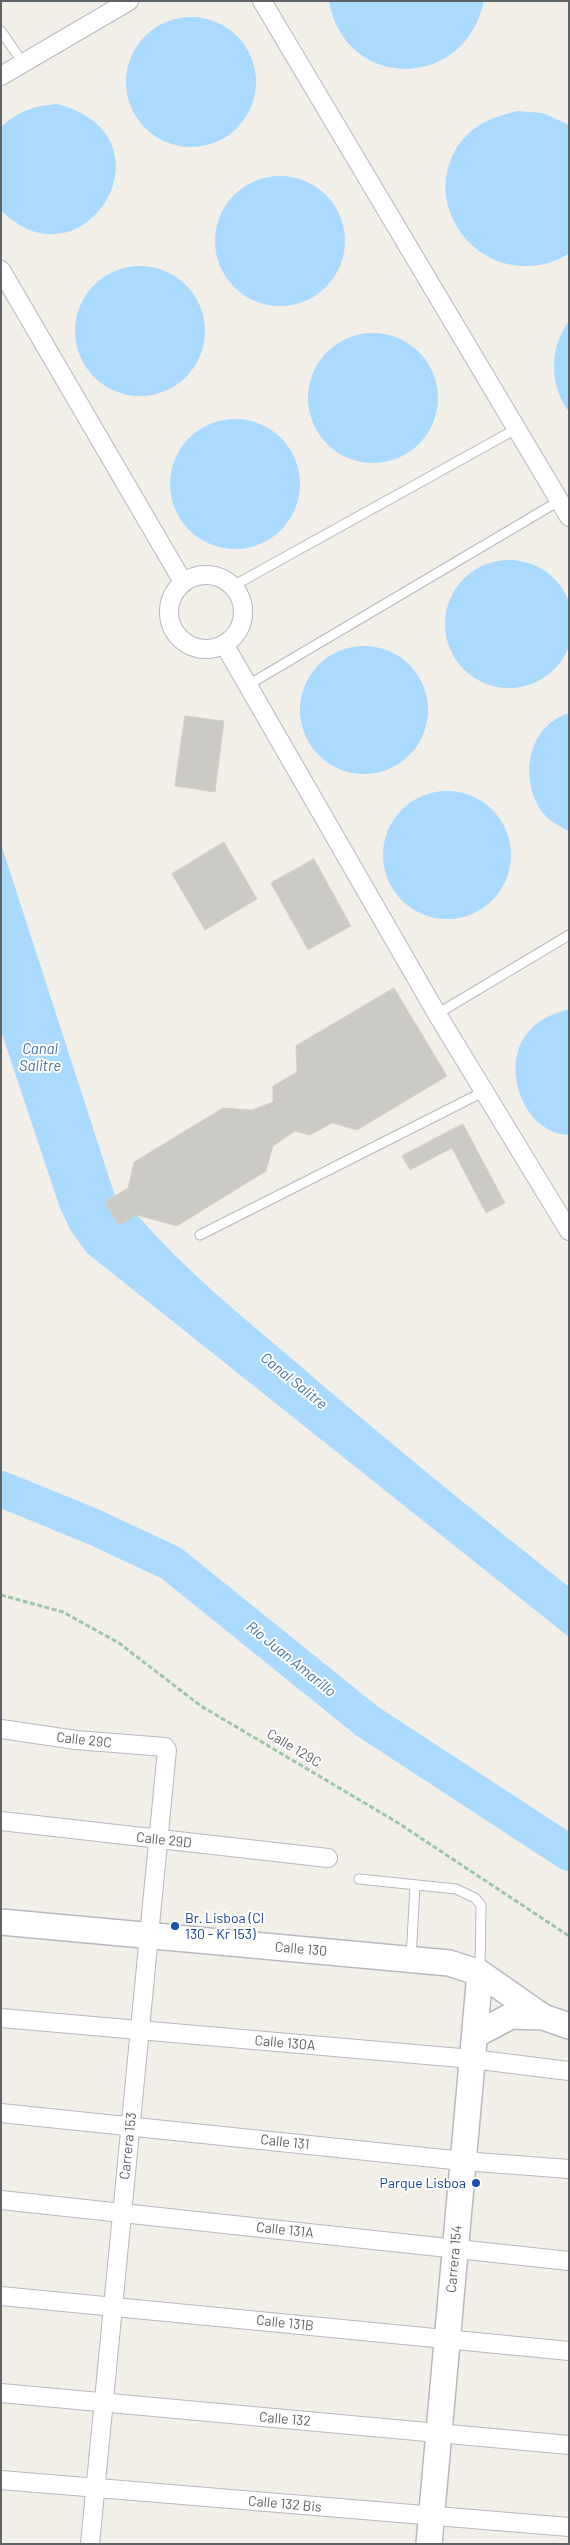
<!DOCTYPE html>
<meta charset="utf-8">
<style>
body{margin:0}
#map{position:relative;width:570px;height:2545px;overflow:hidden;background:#f1efe8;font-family:Barlow,sans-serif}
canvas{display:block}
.frame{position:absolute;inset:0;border:2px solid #5f6368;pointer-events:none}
</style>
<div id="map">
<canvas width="570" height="2545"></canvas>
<div class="frame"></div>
</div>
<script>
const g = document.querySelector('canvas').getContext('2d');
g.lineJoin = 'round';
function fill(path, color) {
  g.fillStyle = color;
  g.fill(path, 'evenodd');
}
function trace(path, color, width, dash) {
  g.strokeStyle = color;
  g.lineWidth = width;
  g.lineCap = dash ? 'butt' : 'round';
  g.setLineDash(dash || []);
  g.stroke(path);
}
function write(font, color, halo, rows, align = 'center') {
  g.font = font + ' Barlow,sans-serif';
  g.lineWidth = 4;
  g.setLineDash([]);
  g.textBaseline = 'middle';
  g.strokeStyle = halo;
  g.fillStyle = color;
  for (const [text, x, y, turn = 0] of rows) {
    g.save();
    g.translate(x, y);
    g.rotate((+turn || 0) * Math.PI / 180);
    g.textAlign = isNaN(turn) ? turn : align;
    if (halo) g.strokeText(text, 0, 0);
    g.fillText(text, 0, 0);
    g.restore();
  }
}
const water = new Path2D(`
 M329 1H484C464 93 344 90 329 1Z
 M126 82a65 65 0 1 1 130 0a65 65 0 1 1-130 0Z
 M57 104C181 136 83 294 1 210V127C19 111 33 106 57 104Z
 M517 111 543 113 569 125V253C557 262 541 266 526 266 458 266 417 183 469 133 483 120 499 116 517 111Z
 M215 241a65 65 0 1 1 130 0a65 65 0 1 1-130 0Z
 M75 331a65 65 0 1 1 130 0a65 65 0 1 1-130 0Z
 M569 321V412C549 385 549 348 569 321Z
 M308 398a65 65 0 1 1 130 0a65 65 0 1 1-130 0Z
 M170 484a65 65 0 1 1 130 0a65 65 0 1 1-130 0Z
 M445 624a64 64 0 1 1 128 0a64 64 0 1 1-128 0Z
 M300 710a64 64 0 1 1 128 0a64 64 0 1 1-128 0Z
 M569 713V831C556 825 543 817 537 804 520 770 531 725 569 713Z
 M383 855a64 64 0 1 1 128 0a64 64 0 1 1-128 0Z
 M1 844 115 1196 105 1202 119 1225 137 1215C183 1268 238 1313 292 1359 382 1437 475 1512 569 1587V1637L87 1253 71 1231 60 1208 1 1031Z
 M569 1009V1135C522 1133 499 1064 529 1031 541 1018 553 1014 569 1009Z`);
const river = new Path2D(`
 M1 1489 94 1527 171 1563 367 1721 569 1853`);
const building = new Path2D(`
 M185 716 224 721 215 792 175 786Z
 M224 842 257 899 205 930 172 874Z
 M314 859 351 926 308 950 271 883Z
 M394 988 447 1076 357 1130 332 1123 310 1135 295 1131 273 1146 266 1171 177 1226 137 1215 119 1225 105 1202 128 1188 134 1162 223 1108 252 1110 273 1102V1086L297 1072 296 1046Z
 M463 1124 505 1203 486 1213 452 1148 410 1170 402 1156Z`);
const path = new Path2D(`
 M1 1595 63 1612 119 1643 201 1706 395 1821 569 1936`);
const lane = new Path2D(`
 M1 31 23 63
 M233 586 516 429
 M248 685 559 501
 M437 1014 569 935
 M200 1235 483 1092
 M359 1879 456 1889 475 1898 481 1905 480 1971
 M411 1959 415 1885`);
const street = new Path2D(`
 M262 1 569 517
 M1 76 129 1
 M1 270 183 582
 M169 612a37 37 0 1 1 74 0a37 37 0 1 1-74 0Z
 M224 644 437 1014 569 1231
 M1 1729 76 1740 165 1747 167 1750 90 2544
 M1 1821 328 1858
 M1 2018 472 2059 569 2071
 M1 2113 463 2161 569 2169
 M1 2200 569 2261
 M1 2296 569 2351
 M1 2393 569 2445
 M1 2480 569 2527`);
const secondary = new Path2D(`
 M1 1922 449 1963 480 1973 543 2017 569 2026
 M475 2035 511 2016 543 2017
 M429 2544 480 1973`);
const markers = [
 [175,1926,5,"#1a4fb4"],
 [476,2183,5,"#1a4fb4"]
];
const streetNames = [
 ["Calle 29C",84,1740,6],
 ["Calle 129C",294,1748,31],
 ["Calle 29D",164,1840,6],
 ["Calle 130",301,1949,5],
 ["Calle 130A",285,2043,5],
 ["Calle 131",285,2142,6],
 ["Carrera 153",128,2146,-84],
 ["Calle 131A",285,2230,6],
 ["Carrera 154",454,2259,-85],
 ["Calle 131B",285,2323,6],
 ["Calle 132",285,2419,5],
 ["Calle 132 Bis",285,2504,5]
];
const transitNames = [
 ["Br. Lisboa (Cl",185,1918],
 ["130 - Kr 153)",185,1934],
 ["Parque Lisboa",466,2183,"right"]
];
const waterNames = [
 ["Canal",40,1049],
 ["Salitre",40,1066],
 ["Canal Salitre",294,1381,39],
 ["Río Juan Amarillo",291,1659,39]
];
fill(water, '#aadaff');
trace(river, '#aadaff', 36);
fill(building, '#cccac5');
trace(building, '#d6d1c6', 1);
trace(lane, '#b5b8bc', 11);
trace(street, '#b5b8bc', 20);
trace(secondary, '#b6babf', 28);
trace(path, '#9cc7a9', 3, [5, 2.5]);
trace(lane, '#fff', 9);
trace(street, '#fff', 18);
trace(secondary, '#fff', 25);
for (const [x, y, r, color] of markers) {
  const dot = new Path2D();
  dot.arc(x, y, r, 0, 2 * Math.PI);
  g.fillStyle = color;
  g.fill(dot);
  trace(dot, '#fff', 2);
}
write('14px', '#5f6368', '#fff', streetNames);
write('14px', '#164399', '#fff', transitNames, 'left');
write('italic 15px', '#4174aa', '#fff', waterNames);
</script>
